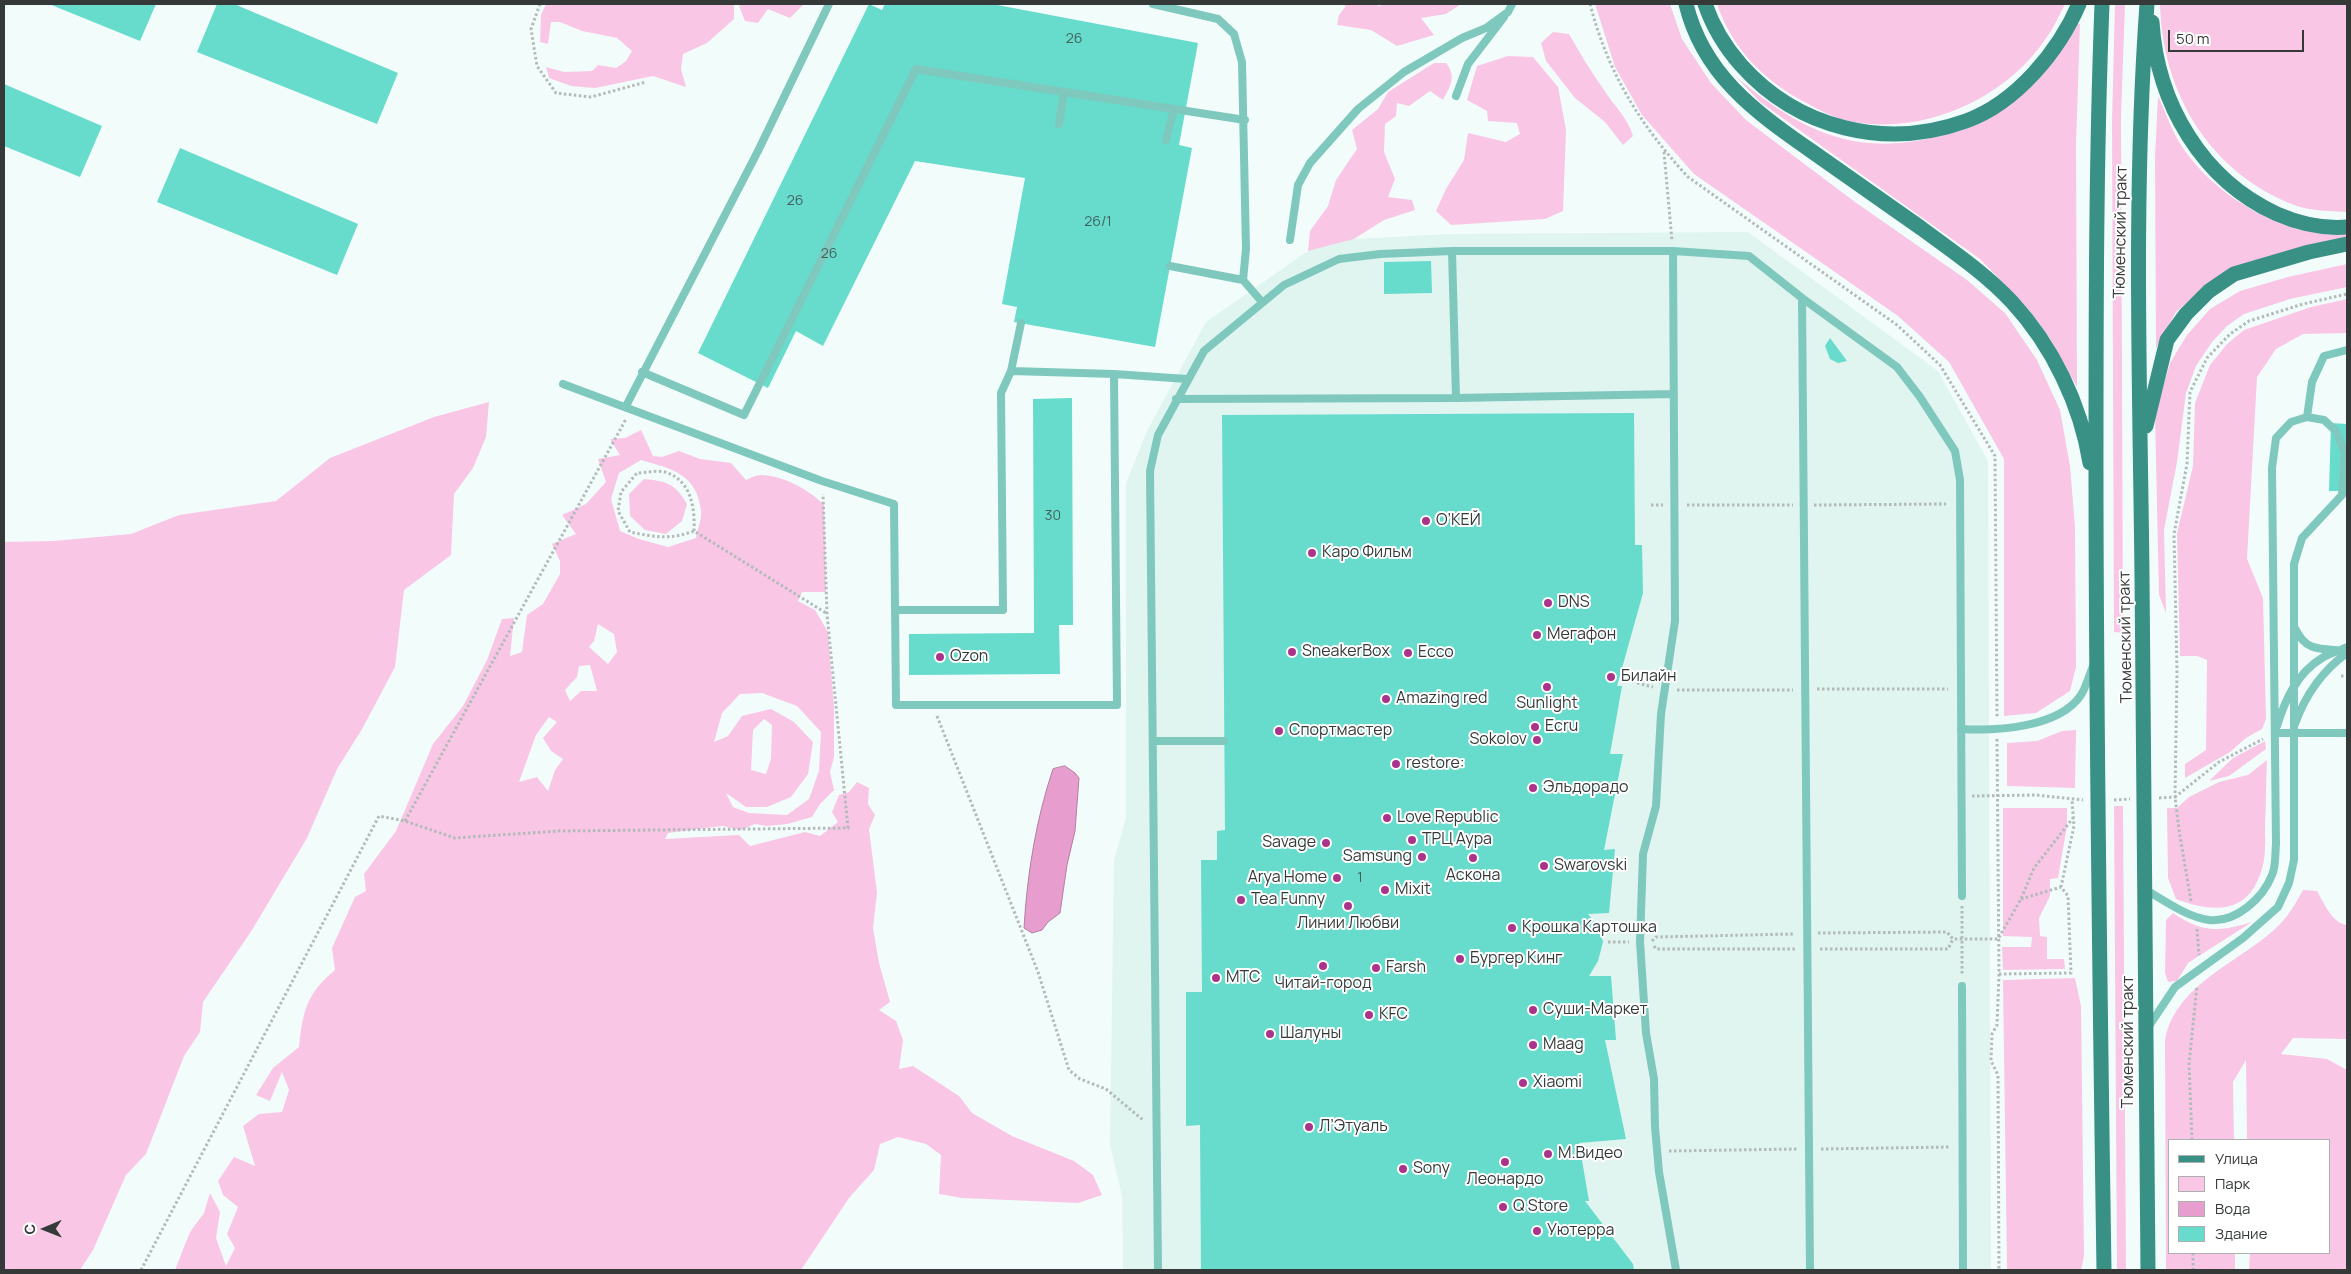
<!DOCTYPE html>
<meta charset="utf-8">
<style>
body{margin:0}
#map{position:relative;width:2351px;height:1274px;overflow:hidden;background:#f2fdfb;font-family:Manrope,sans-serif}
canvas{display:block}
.frame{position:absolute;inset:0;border:5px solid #353a39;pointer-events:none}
.legend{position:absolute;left:2168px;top:1139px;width:162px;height:115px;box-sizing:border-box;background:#fff;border:1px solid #aeb0b0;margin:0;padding:6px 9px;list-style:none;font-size:15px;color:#353a39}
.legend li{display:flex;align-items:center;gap:10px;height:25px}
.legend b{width:25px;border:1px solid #aeb0b0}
.north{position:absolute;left:20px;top:1204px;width:50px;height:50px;-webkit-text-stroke:4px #fff;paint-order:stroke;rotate:269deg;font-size:14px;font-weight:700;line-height:20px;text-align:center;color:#353a39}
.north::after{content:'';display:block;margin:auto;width:18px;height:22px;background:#353a39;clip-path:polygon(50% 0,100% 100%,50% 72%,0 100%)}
.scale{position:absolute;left:2168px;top:30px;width:136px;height:22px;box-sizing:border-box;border:2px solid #353a39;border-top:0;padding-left:6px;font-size:15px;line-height:18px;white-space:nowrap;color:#353a39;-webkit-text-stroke:4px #fff;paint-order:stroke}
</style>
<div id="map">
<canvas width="2351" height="1274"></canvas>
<div class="frame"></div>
<ul class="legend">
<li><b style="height:6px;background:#399186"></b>Улица</li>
<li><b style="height:14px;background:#f9c6e6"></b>Парк</li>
<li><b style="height:14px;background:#e79dce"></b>Вода</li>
<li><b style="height:14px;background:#67dbcc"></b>Здание</li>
</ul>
<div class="north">С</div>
<div class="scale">50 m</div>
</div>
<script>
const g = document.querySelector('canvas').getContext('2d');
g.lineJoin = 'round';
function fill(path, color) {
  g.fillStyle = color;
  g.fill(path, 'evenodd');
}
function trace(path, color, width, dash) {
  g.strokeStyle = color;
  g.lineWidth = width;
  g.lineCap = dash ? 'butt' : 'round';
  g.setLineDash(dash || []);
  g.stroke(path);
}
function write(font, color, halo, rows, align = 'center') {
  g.font = font + ' Manrope,sans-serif';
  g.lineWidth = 4;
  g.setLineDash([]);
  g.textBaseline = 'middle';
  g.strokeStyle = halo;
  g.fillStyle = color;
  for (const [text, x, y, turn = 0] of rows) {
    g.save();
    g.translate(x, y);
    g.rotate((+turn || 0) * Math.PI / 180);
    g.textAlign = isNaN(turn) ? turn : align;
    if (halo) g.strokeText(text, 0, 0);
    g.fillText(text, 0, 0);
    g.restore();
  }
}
const built = new Path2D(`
 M1748 232 1938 371 1988 461 1991 1270H1123L1122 1196 1110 1145 1114 860 1126 818V483L1147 431 1206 322 1308 251 1354 239 1448 234Z`);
const green = new Path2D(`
 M546 4H734V19L707 43 683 54 681 69 686 87 653 76 595 88 571 86 549 78 546 67 564 72 592 71 598 65 616 68 626 61 632 51 617 38 582 31 560 22H551L548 44 540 42 541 15Z
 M742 4H804L790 18 768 9 758 23 745 21 739 6Z
 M1340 4H1374L1379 6 1385 4H1461L1446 14 1421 18 1434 35 1397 46 1371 30 1337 25 1339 15 1346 6Z
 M1595 4H1670L1682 39 1711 83 1746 120 1855 202 1967 280 2005 313 2037 360 2060 410 2070 466 2075 527 2076 667 2070 691 2036 713 2004 716V459L1949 362 1898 316 1694 174 1642 115 1615 67Z
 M1717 4H2065C2059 15 2054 27 2047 37 2005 100 1923 136 1848 121 1831 117 1814 107 1799 99 1761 78 1731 46 1717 4Z
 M2115 4H2125L2121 117 2123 633 2114 632 2112 121Z
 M2160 4H2347V212C2330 211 2310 211 2294 205 2209 172 2162 92 2160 4Z
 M2076 24H2080L2076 144 2077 387 2049 337 2030 311 1980 259 1760 102 1735 76C1801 131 1855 159 1943 135 1962 130 1983 125 1998 112 2007 104 2015 93 2023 84 2041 64 2059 44 2076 24Z
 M1553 32 1569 34C1580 53 1591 72 1604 90 1614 106 1628 118 1633 136L1623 145 1605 122 1575 98 1546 61 1541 43Z
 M1508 56 1533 57 1558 87 1566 130 1563 211 1545 219 1451 225 1436 211 1446 189 1464 160 1468 133 1506 142 1520 134 1517 123 1488 121 1487 111 1467 100 1477 66Z
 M1434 63H1446C1457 76 1450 87 1443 100L1430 91 1409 106 1397 103 1396 116 1385 124 1384 152 1395 179 1388 197 1412 200 1415 210 1384 220 1354 239 1308 251 1310 231 1328 206 1336 180 1357 149 1352 130 1378 109 1388 92Z
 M2158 96C2165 111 2171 128 2179 142 2205 184 2253 217 2301 230 2316 233 2332 233 2347 234V237L2207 285 2176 312 2156 348 2155 157Z
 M2347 264V287L2290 299 2244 314 2227 326 2212 342 2196 366 2186 393 2177 462 2164 530 2166 613 2159 595 2155 415 2170 363 2187 335 2210 309 2240 291 2288 277Z
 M2347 299V333L2303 334 2276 349 2257 377 2247 559 2263 598 2266 719 2262 729 2246 738 2230 752 2185 778V764L2206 750 2207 660 2197 656H2180L2177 533 2193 466 2195 403 2210 365 2227 344 2244 330 2311 307Z
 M489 402 486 437 473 468 454 494 451 555 404 590 395 667 361 731 337 769 307 838 252 930 203 1002 200 1032 184 1056 146 1154 126 1175 93 1250 80 1270H4V542L53 541 131 534 179 515 276 501 330 458 434 417Z
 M641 430 653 456 662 457 679 451 700 459 731 463 746 480C750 478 756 475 761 475 782 475 810 490 824 505L826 592H802L798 601 815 610 828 632 834 707V757L830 772 834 790 820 804 812 817 787 824 767 826 755 824 741 830 722 826 668 833 665 839 739 835 750 846 805 832 820 836 838 822 832 812 839 795 849 792 857 782 869 788 868 804 875 815 869 829 877 893 873 928 879 963 890 1002 879 1010 896 1021 903 1040 899 1069 913 1066 959 1096 972 1113 1012 1136 1074 1161 1093 1175 1102 1195 1078 1203 962 1198 939 1194 941 1155 926 1144 898 1137 880 1144 874 1170 849 1198 801 1270H175L190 1232 204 1213 210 1193 220 1212 216 1238 226 1266 235 1248 227 1234 238 1207 223 1195 218 1181 234 1157 255 1166 243 1126 259 1114 282 1112 289 1090 282 1072 270 1101 256 1095 273 1068 299 1047C303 1011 306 994 335 970L332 948 355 897 366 891 364 874 396 831 433 744 463 706 487 660 502 619 514 618 510 656 522 652 527 615 543 604 560 574V561L552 544 576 534 562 515 586 504 606 482 598 459 620 455 610 439 625 438ZM641 460C672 469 697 474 701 511 702 519 697 530 696 538L668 547 639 539 620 531 611 499 619 473ZM598 624 614 634 617 652 608 664 589 647 594 641ZM590 665 597 691H581L570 701 565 690 577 677 579 666ZM762 693 797 706 821 732 819 771 809 799 787 815 749 813 733 807 726 793 746 807H767L791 797 808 774 813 742 794 722 771 709 742 716 728 736 714 742 722 713 740 694ZM549 717 557 722 543 738 551 751 563 759 555 770 548 791 537 777 519 782 536 735ZM764 719 772 725 771 759 766 774 751 770 753 730Z
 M644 479C666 481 675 483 687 504L682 521 666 534 645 530 630 516 629 494Z
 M2076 730 2075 788 2007 786V743L2037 741 2062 731Z
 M2265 741 2266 749 2229 776 2209 781 2233 758Z
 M2267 760C2266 782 2266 804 2265 826 2265 838 2266 853 2263 865 2251 914 2216 914 2176 899L2168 878 2167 808H2177L2189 797 2219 782 2248 775Z
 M2114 806H2123L2126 1270H2117Z
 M2003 808H2067V826L2058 878 2050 879V896L2039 918 2040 936 2047 937V959H2064L2065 969 2003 970 2002 947H2031L2032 937 2003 936Z
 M2303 890 2317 891C2324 903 2332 923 2347 925V1039L2293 1038 2281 1054 2327 1059 2347 1070V1270H2249L2250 1253H2330V1140H2247L2246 1060 2233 1082 2234 1140H2170V1253H2235V1270H2166L2165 1040C2176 982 2241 963 2279 925 2289 915 2296 903 2303 890Z
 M2173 913C2202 933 2219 932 2252 922L2188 963 2177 981 2168 982 2165 973 2166 920Z
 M2075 978 2081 1006 2084 1256 2081 1270H2007L2003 980Z`);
const water = new Path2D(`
 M1065 766 1075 773 1079 778 1075 831 1067 865 1060 913 1048 922 1042 930 1032 933 1024 928C1027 875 1036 819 1053 769Z`);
const building = new Path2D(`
 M49 4H156L140 41Z
 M217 4H234L398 73 377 124 197 52Z
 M869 4 882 10 885 4H992L1198 43 1179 145 1192 148 1155 347 1014 322 1017 307 1002 304 1025 178 915 161 823 346 796 331 768 388 698 353Z
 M4 84 102 126 80 177 4 146Z
 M180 148 358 224 337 275 157 202Z
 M1431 261 1432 293 1384 294V262Z
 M1830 338 1847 361 1838 363 1830 359 1825 346Z
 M1072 398 1073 625H1059L1060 674 909 675V634L1034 633 1033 399Z
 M1634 413 1635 545H1642L1643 593 1617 686H1622L1610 754H1623L1604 850 1615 849 1609 913 1588 914 1598 926 1603 942 1598 961 1589 976H1611L1616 1040H1605L1626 1139 1579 1143 1589 1201H1585L1633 1264 1634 1270H1201L1200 1125 1186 1126V992H1202L1201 860H1217V831L1225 830 1222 415Z
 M2331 423 2347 424V491H2329Z`);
const path = new Path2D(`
 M540 4 531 29 537 66 556 93 591 97 646 82
 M1590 4C1608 73 1640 125 1688 177L1897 325 1940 365 1995 456 1997 718
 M1664 152 1672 241
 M1651 505H1663
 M1687 505H1793
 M1814 505 1946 504
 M694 531C695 507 691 480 665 472 657 470 645 473 637 473L621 492 618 511 630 532C655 537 670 540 694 531L826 613
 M2341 676H2347
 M1637 683 1653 687
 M1817 689H1948
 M1677 690H1793
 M937 716 1038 972 1069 1070 1080 1079 1106 1089 1143 1120
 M1997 739 1999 974 1997 1025 1992 1034 1991 1061 1998 1075 1999 1270
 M1972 796 2036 795 2083 800
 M2159 798 2175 797 2177 672 2174 534 2187 464 2190 392 2207 358 2230 334 2249 321 2303 304 2347 294
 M2114 800 2130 799
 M405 821 626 419
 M2021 899 2061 887
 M2191 901 2179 830 2175 797 2219 762 2263 739
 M1962 906V975
 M2197 929 2199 955
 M1818 933 1947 932 1953 939H1998L2021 899 2034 868 2073 818
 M1652 941 1656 937 1794 934
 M1608 942H1629
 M1654 946 1656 949H1796
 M1820 949H1948L1953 939
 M1999 974 2071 973 2068 896 2061 887 2074 826 2072 800
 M2192 1140 2189 1064 2197 986
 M1821 1149 1950 1147
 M1669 1151 1798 1149
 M2193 1253V1270
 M141 1270 379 816 405 821 455 838 559 831 848 828 827 614 823 494`);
const service = new Path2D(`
 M1153 4 1218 19 1234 34 1242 62 1246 249 1243 280 1262 302
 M1456 96 1468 64 1504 17
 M1059 124 1064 92
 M1166 140 1174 109
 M1290 240 1298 185 1310 163 1358 109 1404 72 1462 38 1486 28 1508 12 1512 4
 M1452 251 1456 398
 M1673 251 1675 621 1661 714 1656 806 1643 854 1640 942 1646 1033 1654 1079 1655 1127 1659 1172 1676 1270
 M1170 266 1243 280
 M1802 298 1810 1270
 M1011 371 1021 323
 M642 372 744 415 916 69 1245 120
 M563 384 822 481 894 504 896 705H1117L1114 374
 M1176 399 1456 398 1674 394
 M626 406 758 151 829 4
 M2307 417 2312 382 2324 356 2347 350
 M895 610H1003L1001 393 1011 371 1114 374 1187 379
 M2296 630C2305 649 2317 649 2336 650
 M2295 724C2305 696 2322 671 2347 653
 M2277 726C2285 700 2297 673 2322 658 2330 653 2339 651 2347 647
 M1961 729C1996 731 2059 728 2081 695 2086 687 2089 676 2093 666
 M2275 733H2347
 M1154 741H1224
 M2146 890C2165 901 2187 917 2209 920 2236 923 2263 898 2272 875 2276 867 2275 854 2276 844L2272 468 2276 438 2291 422 2307 417 2324 420 2336 431 2345 453 2342 495 2302 538 2294 564V860L2289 883 2278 907 2243 938 2175 987 2149 1026
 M1962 986 1963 1270
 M1158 1270 1150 471 1158 435 1204 351 1284 285 1339 259 1380 254 1452 251H1673L1749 256 1802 298 1897 367 1920 397 1955 451 1960 480 1962 896`);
const primary = new Path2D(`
 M1686 4C1703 74 1754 111 1810 150 1847 176 1884 202 1921 228 1952 251 1985 273 2012 302 2052 345 2081 405 2090 463
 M1705 4C1713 27 1725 47 1741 65 1798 129 1886 150 1966 121 2016 103 2059 51 2079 4
 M2102 4C2096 159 2096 313 2096 468 2096 736 2100 1003 2104 1270
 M2147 4C2133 195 2140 385 2142 576 2146 808 2147 1039 2148 1270
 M2152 22C2157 103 2202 180 2277 214 2300 224 2322 229 2347 227
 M2146 426 2167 340 2186 314 2209 291 2234 274 2309 252 2347 244`);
const markers = [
 [1426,521,5,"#aa338b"],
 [1312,553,5,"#aa338b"],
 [1548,603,5,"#aa338b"],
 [1537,635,5,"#aa338b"],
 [1292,652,5,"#aa338b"],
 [1408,653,5,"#aa338b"],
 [940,657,5,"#aa338b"],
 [1611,677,5,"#aa338b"],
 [1547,687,5,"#aa338b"],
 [1386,699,5,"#aa338b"],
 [1535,727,5,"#aa338b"],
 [1279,731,5,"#aa338b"],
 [1537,740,5,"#aa338b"],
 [1396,764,5,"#aa338b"],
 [1533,788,5,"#aa338b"],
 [1387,818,5,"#aa338b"],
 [1412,840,5,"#aa338b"],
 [1326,843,5,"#aa338b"],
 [1422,857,5,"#aa338b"],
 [1473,858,5,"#aa338b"],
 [1544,866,5,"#aa338b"],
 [1337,878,5,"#aa338b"],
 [1385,890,5,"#aa338b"],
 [1241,900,5,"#aa338b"],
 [1348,906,5,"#aa338b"],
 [1512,928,5,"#aa338b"],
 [1460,959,5,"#aa338b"],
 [1323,966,5,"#aa338b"],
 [1376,968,5,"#aa338b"],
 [1216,978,5,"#aa338b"],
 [1533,1010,5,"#aa338b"],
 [1369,1015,5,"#aa338b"],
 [1270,1034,5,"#aa338b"],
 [1533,1045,5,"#aa338b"],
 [1523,1083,5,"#aa338b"],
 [1309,1127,5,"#aa338b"],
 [1548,1154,5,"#aa338b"],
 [1505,1162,5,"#aa338b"],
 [1403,1169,5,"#aa338b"],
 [1503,1207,5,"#aa338b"],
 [1537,1231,5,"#aa338b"]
];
const numberNames = [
 ["26",1074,39],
 ["26",795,201],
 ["26/1",1098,222],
 ["26",829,254],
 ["30",1053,516],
 ["1",1360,878]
];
const streetNames = [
 ["Тюменский тракт",2121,232,-89],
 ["Тюменский тракт",2126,637,-91],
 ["Тюменский тракт",2129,1042,-90]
];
const poiNames = [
 ["О’КЕЙ",1436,521],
 ["Каро Фильм",1322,553],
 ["DNS",1558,603],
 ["Мегафон",1547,635],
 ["SneakerBox",1302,652],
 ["Ecco",1418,653],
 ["Ozon",950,657],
 ["Билайн",1621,677],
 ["Amazing red",1396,699],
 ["Sunlight",1547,704,"center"],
 ["Ecru",1545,727],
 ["Спортмастер",1289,731],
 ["Sokolov",1527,740,"right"],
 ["restore:",1406,764],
 ["Эльдорадо",1543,788],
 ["Love Republic",1397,818],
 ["ТРЦ Аура",1422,840],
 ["Savage",1316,843,"right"],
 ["Samsung",1412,857,"right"],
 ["Swarovski",1554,866],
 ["Аскона",1473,876,"center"],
 ["Arya Home",1327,878,"right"],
 ["Mixit",1395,890],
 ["Tea Funny",1251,900],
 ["Линии Любви",1348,924,"center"],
 ["Крошка Картошка",1522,928],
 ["Бургер Кинг",1470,959],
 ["Farsh",1386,968],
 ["МТС",1226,978],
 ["Читай-город",1323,984,"center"],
 ["Суши-Маркет",1543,1010],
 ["KFC",1379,1015],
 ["Шалуны",1280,1034],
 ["Maag",1543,1045],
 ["Xiaomi",1533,1083],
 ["Л’Этуаль",1319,1127],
 ["М.Видео",1558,1154],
 ["Sony",1413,1169],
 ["Леонардо",1505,1180,"center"],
 ["Q Store",1513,1207],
 ["Уютерра",1547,1231]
];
fill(built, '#e0f4f0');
fill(green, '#f9c6e6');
fill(water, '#e79dce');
trace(water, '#b27fa1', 1);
fill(building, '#67dbcc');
trace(path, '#b2bbba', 3, [2.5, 2.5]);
trace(service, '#7fc8bd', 8);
trace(primary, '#399186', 15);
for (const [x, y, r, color] of markers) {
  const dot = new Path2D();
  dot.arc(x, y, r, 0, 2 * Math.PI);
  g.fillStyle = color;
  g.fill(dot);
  trace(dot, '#fff', 2);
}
write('14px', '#42625e', null, numberNames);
write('16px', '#353a39', '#fff', streetNames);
write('16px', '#353a39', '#fff', poiNames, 'left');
</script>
